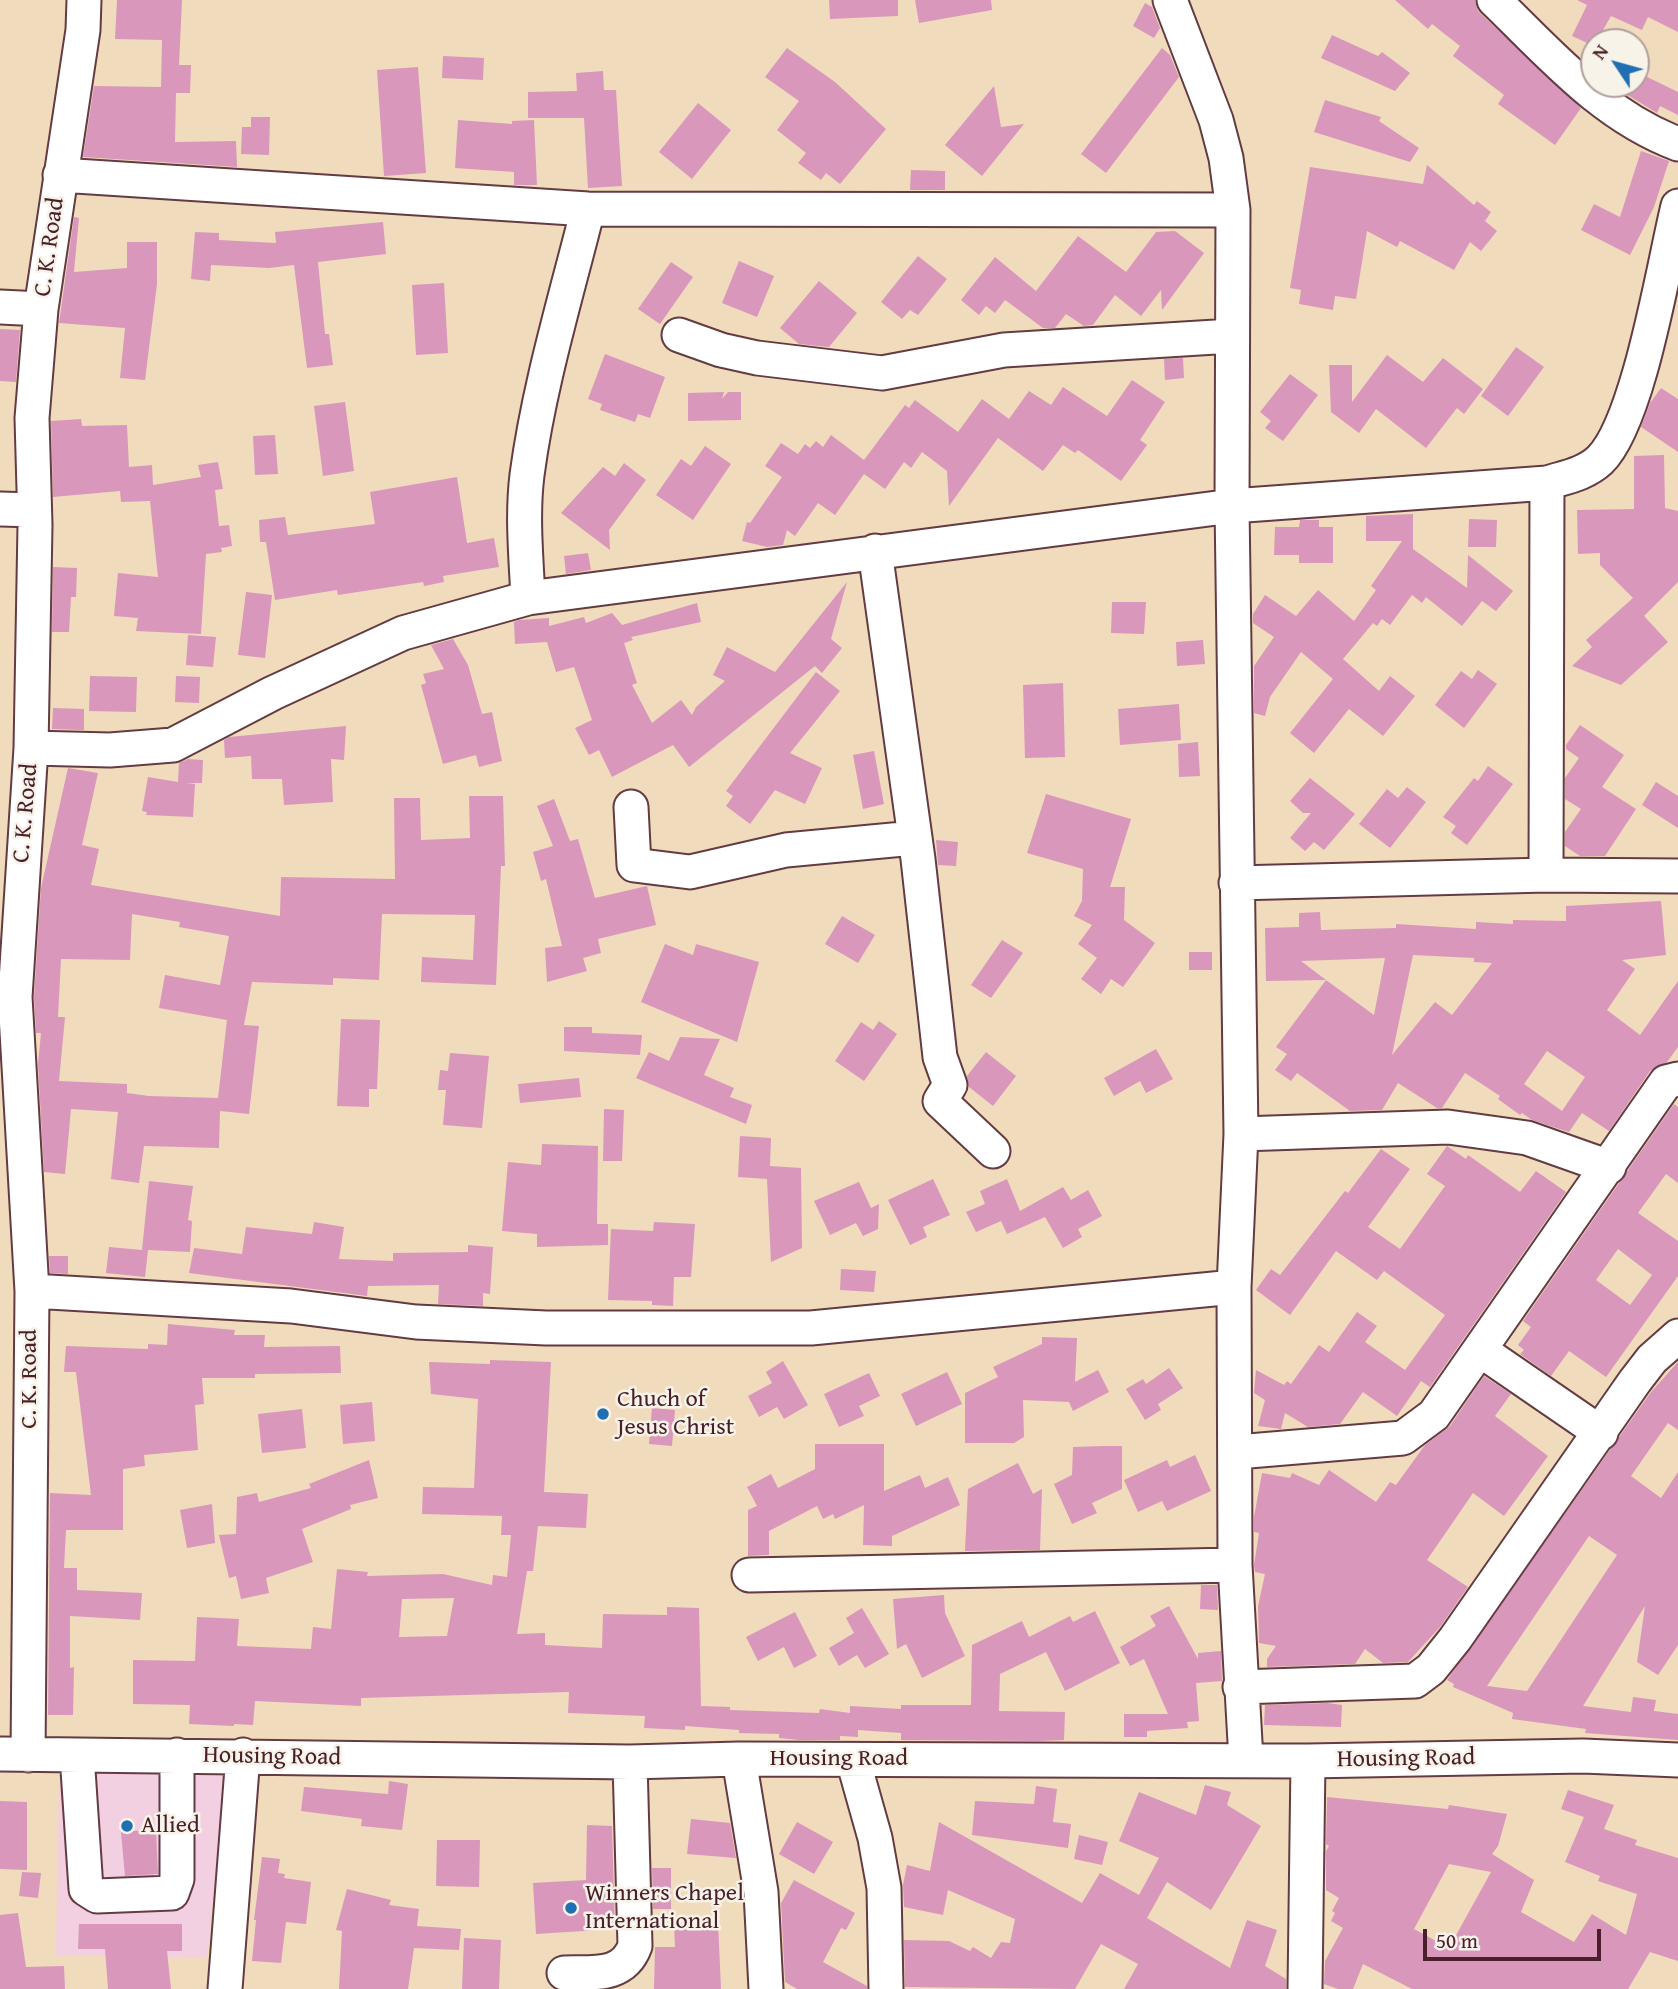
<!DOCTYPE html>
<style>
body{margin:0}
#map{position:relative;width:1678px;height:1989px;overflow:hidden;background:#f1dbbd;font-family:"Gentium Book Plus",serif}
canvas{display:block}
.north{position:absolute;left:1580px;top:28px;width:70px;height:70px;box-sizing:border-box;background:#f7f3e8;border:2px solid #b29e9c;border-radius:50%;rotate:306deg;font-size:19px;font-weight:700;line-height:28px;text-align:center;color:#4a1f2b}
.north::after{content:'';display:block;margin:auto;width:24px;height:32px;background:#1f6fb2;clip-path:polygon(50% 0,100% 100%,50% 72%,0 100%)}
.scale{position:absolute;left:1423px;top:1929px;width:178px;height:32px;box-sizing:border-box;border:4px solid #4a1f2b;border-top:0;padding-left:9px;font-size:21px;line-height:24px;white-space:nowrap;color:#4a1f2b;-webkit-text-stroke:5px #f7f3e8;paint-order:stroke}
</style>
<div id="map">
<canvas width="1678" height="1989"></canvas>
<div class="north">N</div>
<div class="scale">50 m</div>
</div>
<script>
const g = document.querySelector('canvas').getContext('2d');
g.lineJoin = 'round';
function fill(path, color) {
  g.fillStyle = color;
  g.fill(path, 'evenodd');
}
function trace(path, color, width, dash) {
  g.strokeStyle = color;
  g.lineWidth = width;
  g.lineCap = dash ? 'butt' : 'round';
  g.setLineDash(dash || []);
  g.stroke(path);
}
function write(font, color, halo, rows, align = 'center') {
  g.font = font + ' "Gentium Book Plus",serif';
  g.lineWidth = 5;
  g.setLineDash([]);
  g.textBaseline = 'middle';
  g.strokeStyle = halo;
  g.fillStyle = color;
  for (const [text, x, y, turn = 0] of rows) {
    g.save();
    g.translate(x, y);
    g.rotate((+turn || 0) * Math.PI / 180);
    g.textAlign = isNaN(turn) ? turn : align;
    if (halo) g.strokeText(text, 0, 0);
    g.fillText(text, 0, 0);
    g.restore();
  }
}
const built = new Path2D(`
 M226 1769 207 1958 56 1955 59 1773Z`);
const building = new Path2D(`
 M117 0H182L179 65H191L190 93H176L175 142 236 141 237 167 83 157 94 86 161 87 162 40 115 39Z
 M829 0H898V16L830 19Z
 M915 0H991L992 10 919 23Z
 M1395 0H1475L1478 11 1581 108 1555 145 1498 104 1504 95 1453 56 1460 46 1432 24 1428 29Z
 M1577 0H1678V32L1648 17 1642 30 1611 16 1594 46 1572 36 1587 5Z
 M1145 3 1152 7 1160 28 1154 38 1133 26Z
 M1332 35 1378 56 1382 52 1410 73 1395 91 1321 58Z
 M787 48 835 82 886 129 840 184 826 173 821 180 798 163 806 153 777 130 799 101 765 77Z
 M1162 48 1170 55 1179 77 1106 173 1081 154Z
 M443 56 484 58 483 80 442 78Z
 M418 67 426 173 384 176 377 70Z
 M603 71 604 90H616L622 186 588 188 584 118H528V92L577 91 576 73Z
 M1637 72 1678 92V115L1660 106 1657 113 1626 94 1631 84H1636Z
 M994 86 1001 127 1024 124 982 176 945 145Z
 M1325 100 1381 117 1379 121 1419 148 1410 162 1314 132Z
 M698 103 731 130 692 179 659 152Z
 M251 117H270L269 155 241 154 242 127H251Z
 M458 120 512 124V121L534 120 537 185H514V172L455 168Z
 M1641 151 1669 161 1654 207 1630 255 1581 230 1594 204 1620 217Z
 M1427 165 1474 205 1477 201 1491 212 1485 221 1497 231 1481 251 1470 242 1454 270 1400 241 1397 247 1367 231 1356 299 1335 296 1333 310 1299 304 1301 290 1290 288 1310 167 1423 184Z
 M911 170 945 171V190H910Z
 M74 217 79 218 74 272 127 268V242H157V284L145 380 120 378 125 328 59 323Z
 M383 222 386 254 318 262 325 334H329L333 365 307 368 294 265 269 268 211 265 210 281 191 279 195 232 219 233V240L276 243 275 232Z
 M1175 231 1204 253 1162 310 1161 290 1141 316 1115 295 1093 325 1084 326 1066 314 1055 328H1043L1005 300 995 313 986 306 979 315 961 300 995 257 1036 291 1078 236 1126 272 1156 232Z
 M918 256 947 279 918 315 910 310 902 319 881 302Z
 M739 261 774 276 757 317 722 303Z
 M671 262 693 277 660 324 638 309Z
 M819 281 857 313 829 347 799 344 780 328Z
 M444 283 448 353 416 355 412 285Z
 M0 329 20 330 16 382 0 381Z
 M1516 347 1544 367 1508 416 1481 396Z
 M605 354 665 377 650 418 638 414 635 422 600 410 602 404 588 399Z
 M1387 355 1423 382 1443 358 1483 389 1464 414 1457 408 1426 448 1376 409 1359 433 1331 412 1329 365H1352V402Z
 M1183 358 1184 378 1165 380 1164 359Z
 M1290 374 1318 395 1283 441 1265 428 1271 421 1260 412Z
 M1132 380 1165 402 1140 440 1147 445 1121 481 1078 450 1075 453 1063 445 1043 471 998 438 949 506 947 471 922 452 911 468 904 462 885 489 864 474 835 515 818 503 795 536 787 530 783 545 767 547 742 541 747 522 750 523 782 477 765 466 781 443 798 454 805 444 810 448 816 441 823 447 831 435 864 460 905 405 909 408 915 400 958 432 982 399 1009 419 1029 391 1051 405 1063 387 1107 416Z
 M1661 388 1678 399V452L1641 427 1650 403Z
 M724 392 722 399 728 392H741V420L688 421V393Z
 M345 402 354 471 323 476 314 406Z
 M81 419 82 426 127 425 129 467 152 465 153 485 201 477 198 465 218 462 223 489 215 490 219 526 229 525 232 546 221 548 222 552 206 554 201 634 136 631 138 618 114 616 118 573 158 577 150 501 121 502 120 491 53 497 51 421Z
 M275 435 278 474 255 475 253 436Z
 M705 446 731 464 693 520 656 495 681 459 691 466Z
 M1664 455 1665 508 1678 511V582L1644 616 1668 642 1621 685 1572 666 1592 647 1586 640 1633 598 1600 565V553L1578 554 1577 510 1634 509V456Z
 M624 463 646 480 609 530 610 550 561 513 603 467 615 476Z
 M457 477 467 543 494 538 499 567 443 576 444 582 424 586 423 582 338 595 337 590 275 600 266 542H260L259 520 285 517 288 535 375 524 370 492Z
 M1413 514V549L1467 588 1468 555 1513 591 1496 611 1482 601 1462 626 1426 597 1422 603 1412 595 1390 625 1382 619 1377 626 1373 623 1343 659 1379 691 1390 676 1415 696 1383 736 1349 709 1314 753 1290 733 1333 679 1301 652 1270 697 1265 716 1254 713V666L1274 637 1253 623V614L1265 595 1296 616 1318 590 1354 621 1376 590 1371 586 1402 541H1366V516Z
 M1469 519 1497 520 1496 547H1468Z
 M1300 520H1319V527H1333V563H1299V555H1274L1275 527H1299Z
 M588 553 591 570 566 574 564 556Z
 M53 567 77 568 76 597H71L69 632H52Z
 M847 582 831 639 842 648 822 673 815 666 689 767 673 745 612 777 599 750 589 755 575 728 592 720 574 667 556 672 547 642 515 644 514 622 519 620 549 618V626L584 617 586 623 612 613 622 625 697 603 701 622 631 637 633 640 624 643 637 683 632 685 652 723 681 700 692 715 696 707 725 681 713 675 727 647 775 672Z
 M246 592 272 595 265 658 238 655Z
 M1112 602H1146L1144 634 1111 633Z
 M188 635 216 637 213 667 186 665Z
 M453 639 468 665 482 714 492 712 502 761 479 767 476 755 443 764 421 685 426 683 423 674 444 669 431 645Z
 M1203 640 1205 664 1177 666 1176 642Z
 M1478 670 1497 684 1464 728 1435 705 1461 671 1472 679Z
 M816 672 840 691 790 753 822 768 805 804 775 790 750 824 726 806 733 796 726 791Z
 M90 676 137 677 136 712 89 711Z
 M176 676 200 677 199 703 175 702Z
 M1063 683 1065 757 1025 758 1023 685Z
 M1179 704 1181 740 1120 745 1118 709Z
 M53 708 84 709V730L52 729Z
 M1580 725 1624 755 1602 787 1636 809 1605 856H1580L1565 846V832L1581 809 1565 799V778L1579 758 1566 749V745Z
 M346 726 344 760 331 759 333 802 284 805 282 779H252L251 756 225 758 224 740 229 737Z
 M1198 742 1200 776 1179 777 1178 744Z
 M874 751 884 804 863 809 853 755Z
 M188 759 203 760 202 783H186L195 784 193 817 146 815 147 812 142 811 148 777 178 782 179 763Z
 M1488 766 1513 784 1467 845 1451 833 1456 826 1443 817 1474 778 1478 781Z
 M68 768 98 773 82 845 99 849 91 885 280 916 281 877 395 879 394 798H420L421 840 470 838 469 796H503L505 866H501L496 985 421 982 422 957 473 960 475 915 382 914 379 980 333 978V985L252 982 244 1025 259 1026 249 1114 220 1111 219 1148 144 1146 139 1183 111 1179 118 1112 71 1109 65 1174 44 1172 38 1064 41 1033H36L34 997 41 888ZM132 914 180 922 179 927 229 936 220 985 165 975 159 1008 227 1020 218 1098 149 1096 127 1093V1084L59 1081 65 1017H58L61 959 130 960Z
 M1310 778 1355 814 1324 850 1314 842 1305 851 1290 838 1311 813H1303L1290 801Z
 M1656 782 1678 796V828L1642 805Z
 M1407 787 1426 802 1390 848 1359 824 1387 789 1398 798Z
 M1046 794 1131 819 1110 887H1125L1124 920 1155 943 1123 987 1111 979 1101 994 1081 979 1097 958 1078 944 1092 925 1074 916 1082 901 1083 869 1027 853Z
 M554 799 570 841 578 839 595 898 647 886 656 925 598 939 601 953 583 958 587 971 547 982 545 948 562 946 546 879 541 881 533 852 553 846 537 806Z
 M936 840 958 842 956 866 938 865Z
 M1661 901 1666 955 1622 960 1635 969 1607 1010 1640 1035 1678 981V1047L1667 1062 1650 1071 1609 1131 1582 1113 1569 1132 1532 1120 1522 1113 1520 1115 1498 1099 1500 1096 1465 1073 1442 1108H1437L1398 1083 1382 1110 1350 1111 1297 1073 1291 1081 1275 1070 1287 1054 1276 1047 1326 980 1374 1015 1385 958 1301 961 1326 980 1266 981 1265 928 1299 927V913L1320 912 1321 930 1396 928V924L1476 929V922L1513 924V920L1566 921V906ZM1413 955 1474 958V962L1492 963 1452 1015 1435 1002 1392 1055ZM1547 1051 1585 1077 1562 1111 1524 1084Z
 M842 916 875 935 858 963 825 944Z
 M1002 940 1023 953 991 998 971 985Z
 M665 944 693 955 696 944 759 962 737 1042 641 1002Z
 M1189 952H1212V970H1189Z
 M341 1019 380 1020 377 1089H369V1107L337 1106Z
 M879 1021 897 1034 864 1081 835 1061 861 1022 873 1030Z
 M564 1027H592V1033L642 1035 640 1055 564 1051Z
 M680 1037 720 1039 704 1075 734 1088 730 1097 752 1105 746 1124 636 1078 649 1052 669 1061Z
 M1156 1049 1173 1079 1146 1093 1140 1081 1114 1096 1104 1078Z
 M986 1052 1016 1076 993 1106 969 1087 967 1076Z
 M450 1053 489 1056 482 1128 443 1125 446 1090H438L440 1070 448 1071Z
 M579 1078 581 1097 520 1103 518 1084Z
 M1674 1104 1678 1107V1183L1666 1174 1638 1213 1678 1241V1276L1606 1377 1569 1351 1551 1376 1520 1354 1524 1350 1518 1345 1531 1327 1523 1321ZM1618 1249 1652 1275 1630 1305 1596 1280Z
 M604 1109 624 1110 622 1161H603Z
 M740 1136 771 1138 770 1166 801 1168 802 1248 771 1262 767 1179 738 1177Z
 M542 1144 598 1146 597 1224H608V1245L537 1247V1234L502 1231 508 1162 541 1165Z
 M1447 1146 1466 1159 1468 1155 1520 1192 1536 1171 1566 1192 1430 1387 1421 1381 1397 1416 1363 1392 1340 1424 1308 1427 1285 1413 1281 1429 1258 1426 1265 1400 1254 1393 1256 1370 1284 1385 1287 1381 1291 1384 1319 1345 1329 1352 1357 1312 1377 1326 1365 1342 1405 1370 1445 1315 1384 1271 1377 1280 1336 1251 1290 1315 1256 1290 1271 1269 1280 1275 1345 1191 1348 1193 1381 1149 1410 1169 1368 1227 1400 1249 1445 1186 1427 1174Z
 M933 1179 950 1215 923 1227 927 1237 910 1245 888 1200Z
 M1007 1179 1020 1211 1063 1187 1071 1200 1088 1190 1102 1216 1078 1229 1082 1237 1063 1248 1045 1217 1007 1234 1001 1221 976 1232 966 1212 985 1204 980 1191Z
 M149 1181 193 1186 188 1220 192 1221 190 1252 148 1250 145 1277 106 1273 109 1247 142 1250Z
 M859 1182 871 1208 879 1204 878 1229 863 1236 856 1223 830 1235 814 1201Z
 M314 1222 344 1227 339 1259 393 1261V1253L468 1252V1245L493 1247 490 1294 483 1293V1306L438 1304 439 1285 368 1286 367 1296 189 1273 194 1248 242 1254 246 1227 312 1234Z
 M654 1222 695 1224 691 1277H674L673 1306 652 1305V1301L608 1300 611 1229 653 1231Z
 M49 1256H68V1274L50 1273Z
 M841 1269 876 1271 874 1292 840 1290Z
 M168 1324 235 1330 234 1335H265L264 1347 340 1346 341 1373 255 1374V1378H202L204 1404 195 1405 198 1450 144 1455 145 1466 123 1469V1530H66L64 1568H77V1590L142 1593 140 1620 70 1616V1668L74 1667 73 1715H48L50 1493 91 1495 76 1372H64L66 1346 148 1349V1344L167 1345Z
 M1042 1337 1077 1338 1075 1382 1098 1370 1109 1392 1073 1411 1069 1402 1023 1400 1024 1437 1014 1443H965V1393L998 1377 993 1367 1042 1344Z
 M490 1360 551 1362 544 1492 588 1494 586 1528 538 1526 533 1571H527L517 1634 545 1633V1645L602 1648 603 1614 667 1615V1607L699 1608 701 1706 730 1707V1710L819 1713 820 1709 850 1713V1706L901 1709V1705H971L972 1645 1022 1621 1029 1637 1070 1616 1073 1622 1095 1611 1120 1663 1065 1691 1046 1652 1000 1674 999 1711 1065 1712 1064 1740 1039 1741 901 1740V1733L858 1730V1737L840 1736V1740H799L779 1738V1734L739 1733V1730L685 1726V1730L644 1728 645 1716 568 1713 569 1692 361 1698V1706L255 1701 253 1725 234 1724V1726L189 1724 190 1705 133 1704V1660L195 1661 197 1617 239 1619 237 1646 311 1649 313 1627 331 1629 337 1569 368 1572 367 1576 443 1574 492 1585 493 1575 507 1577 511 1535H501L502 1516 422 1514 423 1487 474 1488 478 1399 431 1394 429 1362 490 1364ZM454 1598 447 1636 399 1637 402 1599Z
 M783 1361 808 1405 784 1419 777 1407 759 1417 748 1396 772 1383 766 1372Z
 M1678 1362V1430L1668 1423 1631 1476 1661 1498 1678 1472V1645L1658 1675 1637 1662 1645 1606 1583 1706 1631 1712 1633 1697 1656 1700 1654 1711 1678 1714V1740L1585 1733 1586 1729 1512 1719 1513 1713 1453 1687 1454 1684 1447 1680 1651 1392ZM1589 1536 1617 1555 1527 1691 1487 1686Z
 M1169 1368 1183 1388 1158 1404 1161 1410 1145 1420 1126 1389 1143 1379 1146 1384Z
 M947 1372 962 1404 916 1426 901 1394Z
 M869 1373 880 1396 859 1406 864 1416 839 1427 824 1394Z
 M1484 1376 1511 1394 1495 1416 1548 1456 1504 1516 1473 1493 1427 1560 1468 1587 1440 1627 1408 1662 1383 1663 1365 1649 1355 1664 1267 1667V1659L1276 1646 1259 1643 1258 1606 1265 1574 1255 1572 1254 1565 1259 1533 1254 1532V1517L1262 1473 1290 1478 1292 1473 1319 1485 1329 1470 1376 1502 1390 1482 1396 1485 1425 1445 1450 1426Z
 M372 1402 375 1441 343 1444 340 1405Z
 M652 1408 675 1410 672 1446 649 1444Z
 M302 1409 306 1448 262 1453 258 1414Z
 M815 1444H884V1491L920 1475 925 1488 948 1477 960 1505 892 1536V1546L863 1545 864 1505 835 1519 833 1514 823 1519 817 1506 769 1531V1555L748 1556V1510L757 1506 747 1487 771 1474 778 1488 815 1469Z
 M1104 1446H1122V1489L1092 1503 1097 1513 1072 1524 1054 1484 1072 1475 1073 1447Z
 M1195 1455 1211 1491 1167 1511 1162 1501 1138 1512 1124 1480 1167 1460 1170 1467Z
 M369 1460 378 1498 350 1505 351 1509 302 1529 313 1562 266 1578 269 1593 241 1599 236 1576 229 1578 219 1535 236 1534 237 1497 257 1493 259 1502 311 1488 309 1484Z
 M1018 1463 1033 1494 1042 1489 1040 1550 965 1551 968 1489Z
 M212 1504 215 1543 187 1548 180 1510Z
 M1201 1585H1217L1218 1610 1200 1609Z
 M944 1595 945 1613 965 1656 922 1678 906 1644 897 1649 893 1599Z
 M1169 1606 1198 1659V1653L1221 1651 1222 1681 1196 1683 1199 1721 1187 1722 1188 1728 1147 1731V1737H1124V1714H1168L1144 1659 1130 1666 1120 1647 1156 1626 1150 1616Z
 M862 1608 889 1654 865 1668 857 1655 839 1666 829 1648 854 1633 846 1618Z
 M795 1612 817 1656 794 1668 784 1647 758 1661 746 1637Z
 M1327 1703 1342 1705 1341 1727 1264 1725 1265 1705Z
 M389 1781 408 1784 402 1830 361 1826 362 1819 301 1811 304 1787 388 1794Z
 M1205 1785 1231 1792 1227 1805 1261 1826 1211 1910 1167 1882 1147 1918 1230 1968 1247 1920 1277 1930 1265 1966 1286 1979V1989H1124L1138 1964 1101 1944 1075 1989 905 1987 904 1940 949 1941 970 1951 973 1947 991 1958 1001 1942 1010 1943 1015 1919 948 1890 943 1915 904 1907 903 1885 907 1865 930 1871 939 1822 1082 1903 1100 1873 1139 1895 1159 1858 1119 1841 1139 1792 1196 1815Z
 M1036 1786 1057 1789 1053 1822 1071 1824 1068 1848 972 1835 975 1801 1034 1804Z
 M1568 1790 1614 1805 1604 1829 1637 1840 1635 1845 1678 1858V1961L1650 1952 1628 1989H1412L1363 1964 1353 1989H1338L1324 1984 1325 1961 1343 1928 1331 1921 1335 1913 1332 1911 1339 1898 1326 1890V1851L1329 1846 1326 1844 1327 1797 1448 1809 1449 1805 1507 1814 1498 1846 1492 1854 1534 1880 1521 1912 1574 1942 1592 1914 1626 1935 1637 1894 1598 1881 1600 1876 1565 1862 1584 1817 1561 1809ZM1449 1864 1491 1872 1449 1948 1414 1929Z
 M0 1801 27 1802V1870L0 1869Z
 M691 1819 730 1823 736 1858 687 1854Z
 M797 1822 833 1842 814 1874 779 1854Z
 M587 1825 612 1826 615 1929 536 1934 533 1883 586 1880Z
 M156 1829 158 1874 125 1876 121 1832Z
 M1079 1835 1108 1842 1102 1865 1074 1859Z
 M437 1840H480L479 1887 436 1886Z
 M262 1857 280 1859 278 1873 285 1874 284 1878 311 1882 306 1924 286 1922 281 1963 252 1961 256 1920H254Z
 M652 1868H671V1909H653Z
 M22 1872 41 1873 38 1898 19 1896Z
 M794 1880 855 1913 846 1930 841 1928 823 1962 867 1986V1989H797L785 1982 781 1903Z
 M347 1889 391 1900 389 1905 419 1909 417 1926 461 1929 459 1950 414 1948 408 1989H339L342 1931 336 1930Z
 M18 1913 26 1967 64 1966 65 1989H0V1915Z
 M718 1922 721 1989H654L655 1947H675L674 1924Z
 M79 1924H182V1951H167L171 1989H108L105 1949H78Z
 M464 1938 501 1940 499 1989H462Z`);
const minor = new Path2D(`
 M1170 0 1216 120 1226 158 1233 210 1232 506 1241 1134 1234 1287
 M1494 0C1551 55 1603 116 1678 144
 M60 175 588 209 1233 210
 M0 307 41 309
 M679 335 721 350 757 358 882 373 1004 350 1232 336
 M0 509 34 510
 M875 551 918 859 940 1057 950 1085 940 1101 993 1151
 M528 598C526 557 522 515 527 475 539 385 566 297 588 209
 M31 748 110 750 173 745 273 693 403 633 528 598 1232 506 1547 483C1566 477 1585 474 1600 460 1639 422 1664 263 1678 206
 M631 807 634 865 690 872 786 850 914 838
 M1546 875 1547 483
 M1236 883 1546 875 1678 876
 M1241 1134 1448 1127 1527 1138 1609 1167
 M32 1291 291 1306 416 1322 546 1328H811L1234 1287 1235 1565 1246 1760
 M1480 1350 1601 1433
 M1237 1452 1403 1438 1434 1415 1666 1082 1678 1079
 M749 1575 1235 1565
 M1240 1687 1415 1681 1431 1669 1455 1639 1635 1381 1652 1359 1678 1336
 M0 1754 630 1762 739 1759 1308 1761 1583 1756 1678 1760
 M28 1755 32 1291 15 997 31 748 35 525 32 418 41 309 83 30 84 0
 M77 1755 86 1889 97 1896 172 1893 177 1879V1755
 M739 1759 761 1892 766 1989
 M853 1760 875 1838 884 1888 886 1989
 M564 1973C593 1972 623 1978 635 1946L630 1762
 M225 1989 243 1755
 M1305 1989 1308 1761`);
const markers = [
 [603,1414,7,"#1f6fb2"],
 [127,1826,7,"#1f6fb2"],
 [571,1908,7,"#1f6fb2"]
];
const streetNames = [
 ["C. K. Road",50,247,-82],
 ["C. K. Road",26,813,-85],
 ["C. K. Road",30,1379,-90],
 ["Housing Road",272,1757,1],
 ["Housing Road",839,1759],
 ["Housing Road",1406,1759,-1]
];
const poiNames = [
 ["Chuch of",617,1400],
 ["Jesus Christ",617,1428],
 ["Allied",141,1826],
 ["Winners Chapel",585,1894],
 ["International",585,1922]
];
fill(built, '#f2cfe1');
fill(building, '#d997bc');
trace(minor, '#633b41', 37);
trace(minor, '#fff', 33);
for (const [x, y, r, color] of markers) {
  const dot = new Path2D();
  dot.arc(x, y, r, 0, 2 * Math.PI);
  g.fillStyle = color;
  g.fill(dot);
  trace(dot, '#f7f3e8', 2.5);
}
write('24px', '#4a1f2b', '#f7f3e8', streetNames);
write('24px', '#4a1f2b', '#f7f3e8', poiNames, 'left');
</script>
